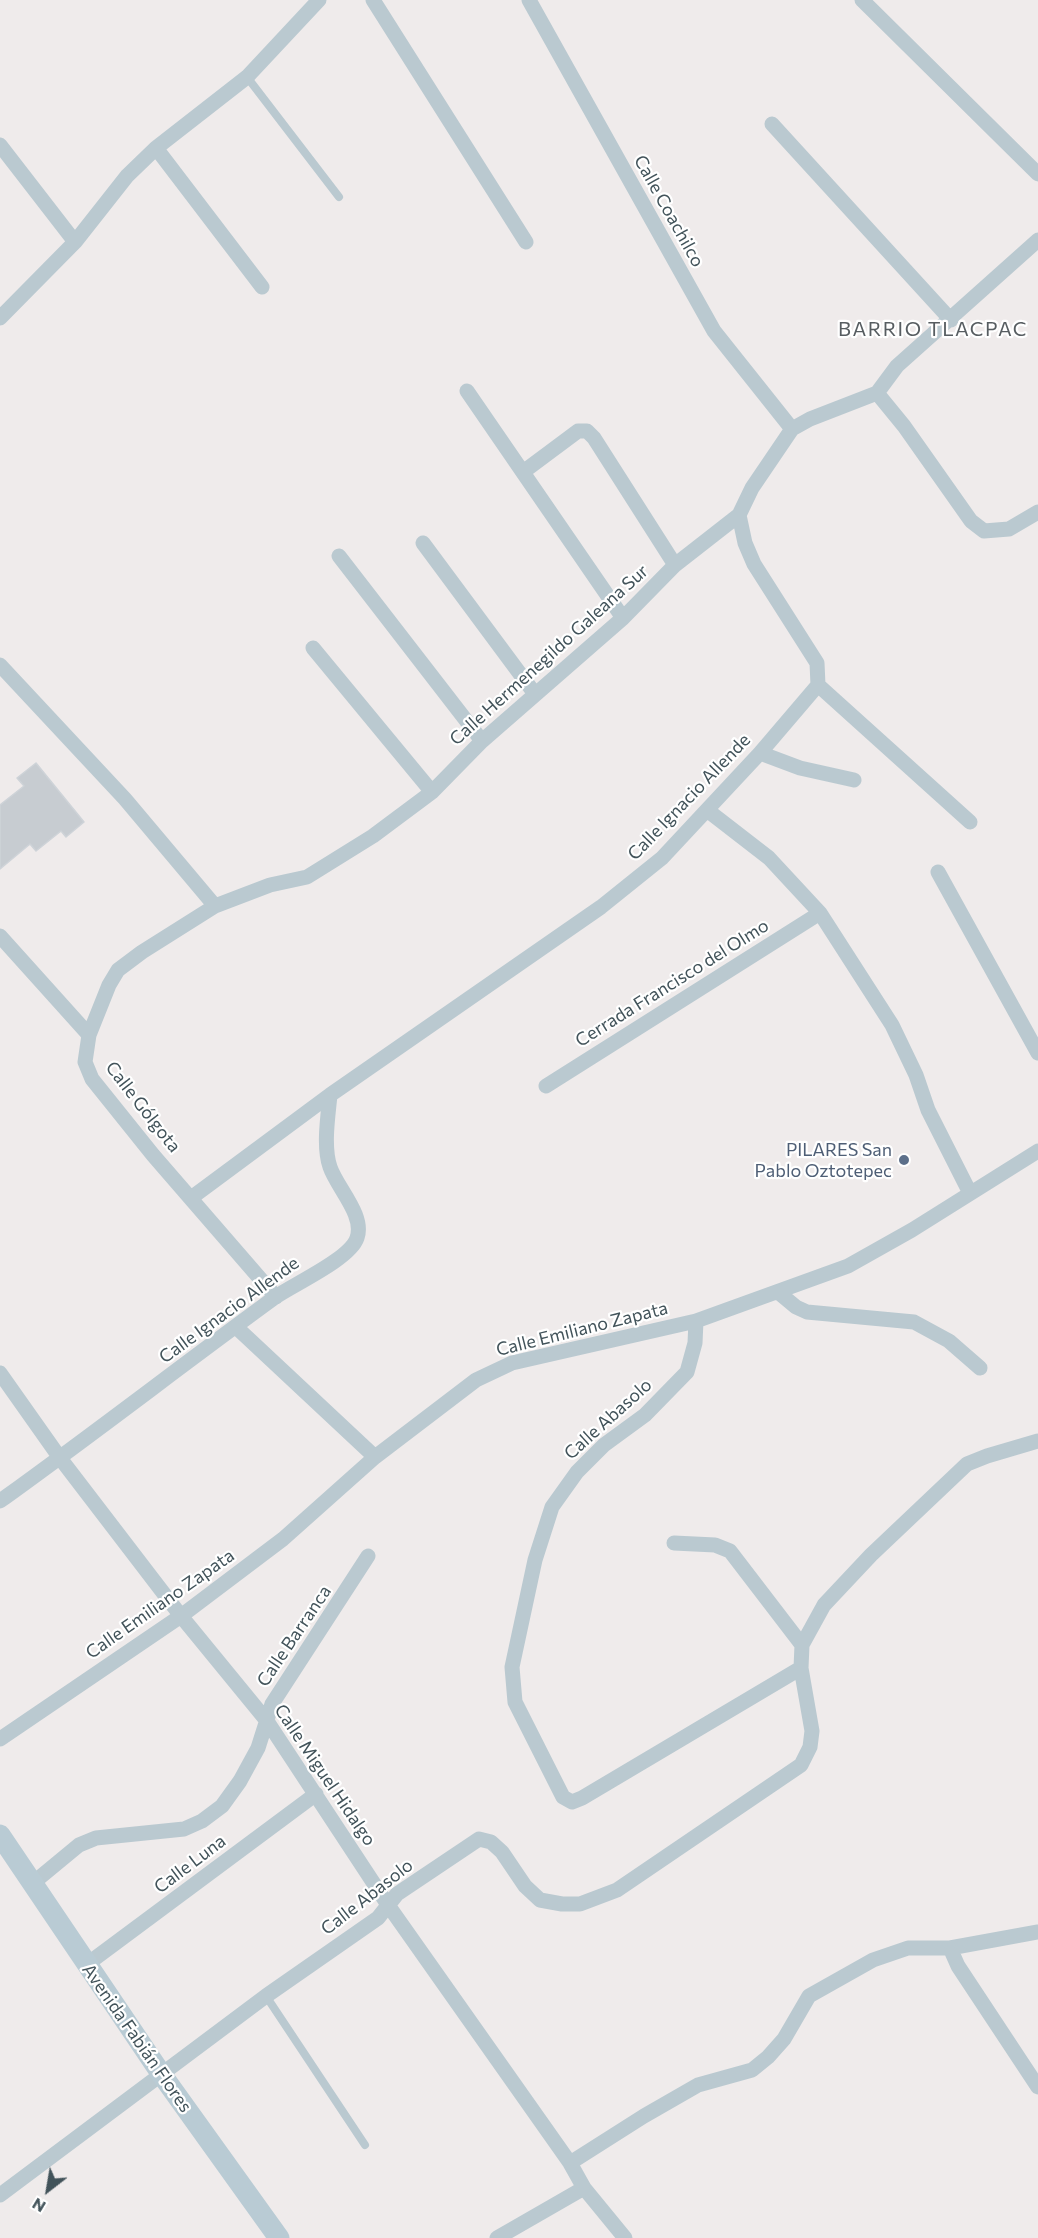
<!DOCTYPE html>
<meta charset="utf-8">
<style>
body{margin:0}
#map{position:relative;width:1038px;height:2238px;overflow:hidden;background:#efebeb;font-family:Commissioner,sans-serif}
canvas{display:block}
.north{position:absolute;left:18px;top:2160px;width:60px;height:60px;-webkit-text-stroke:4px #fff;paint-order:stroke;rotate:211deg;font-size:16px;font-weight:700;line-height:24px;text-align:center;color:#42535a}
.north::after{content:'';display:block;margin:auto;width:21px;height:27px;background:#42535a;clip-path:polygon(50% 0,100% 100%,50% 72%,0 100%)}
</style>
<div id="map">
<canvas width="1038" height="2238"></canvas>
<div class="north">N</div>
</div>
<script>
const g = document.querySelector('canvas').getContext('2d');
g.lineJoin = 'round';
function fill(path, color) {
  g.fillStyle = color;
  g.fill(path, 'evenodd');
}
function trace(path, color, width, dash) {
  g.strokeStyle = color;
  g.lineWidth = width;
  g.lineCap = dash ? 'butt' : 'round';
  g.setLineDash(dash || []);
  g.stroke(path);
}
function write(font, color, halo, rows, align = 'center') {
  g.font = font + ' Commissioner,sans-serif';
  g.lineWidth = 4.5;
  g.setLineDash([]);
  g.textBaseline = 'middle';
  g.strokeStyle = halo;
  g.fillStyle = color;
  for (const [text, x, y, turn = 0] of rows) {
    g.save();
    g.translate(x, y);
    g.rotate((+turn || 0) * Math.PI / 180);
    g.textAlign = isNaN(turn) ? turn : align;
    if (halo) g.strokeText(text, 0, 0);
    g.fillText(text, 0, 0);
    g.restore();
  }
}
const building = new Path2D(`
 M36 763 84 822 66 837 61 831 36 851 30 844 0 869V805L24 786 17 778Z`);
const service = new Path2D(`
 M247 77 339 197
 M266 1996 365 2145`);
const minor = new Path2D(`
 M373 0 526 242
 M529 0 714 331 792 429
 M862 0 1038 174
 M772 124 951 320
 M0 145 75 242
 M156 148 262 287
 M0 318 75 242 127 176 156 148 247 77 319 0
 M467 391 623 618
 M877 393 904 426 971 521 984 531 1009 529 1038 512
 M523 472 578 431H587L594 438 675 565
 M423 543 535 694
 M339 556 482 741
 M313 648 432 792
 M0 665 125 799 215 906
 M818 685 970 822
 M760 753 800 768 854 780
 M707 810 769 858 820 913 892 1025 916 1075 928 1110 970 1193
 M938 872 1038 1053
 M0 936 89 1035 85 1062 92 1079 153 1155 276 1297
 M89 1035 109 985 118 970 142 952 215 906 270 885 307 877 373 836 432 792 482 741 623 618 675 565 739 515 752 488 792 429 810 419 877 393 897 366 1038 240
 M546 1086 820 913
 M191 1198 330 1095 601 907 662 858 760 753 818 685 817 663 754 564 745 543 739 515
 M778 1292 796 1307 807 1312 914 1322 949 1341 980 1368
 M696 1321 695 1343 687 1372 645 1415 604 1445 577 1472 552 1507 535 1560 512 1667 515 1702 563 1797 572 1802 582 1798 801 1668
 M236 1327 375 1457
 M0 1373 60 1458 181 1616 267 1721 388 1905 570 2163 584 2188 625 2238
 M0 1501C92 1435 182 1365 274 1298 294 1284 350 1259 357 1238 365 1215 337 1188 330 1167 323 1147 328 1116 330 1095
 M674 1543 715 1545 730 1551 802 1645
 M0 1739 181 1616 283 1539 375 1457 476 1380 512 1363 696 1321 848 1266 912 1230 1038 1151
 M33 1883 79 1845 96 1838 184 1829 202 1821 222 1806 240 1781 258 1748 272 1704 368 1556
 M950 1948 958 1966 1038 2087
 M86 1965 316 1794
 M570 2163 644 2116 698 2085 752 2070 768 2057 784 2039 809 1996 873 1960 908 1948H950L1038 1932
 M0 2195 266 1996 378 1918 397 1894 479 1839 491 1842 502 1852 525 1886 540 1900 562 1904H580L617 1890 801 1765 810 1747 812 1731 801 1668 802 1645 824 1605 871 1555 967 1464 987 1456 1038 1441
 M497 2238 584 2188`);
const secondary = new Path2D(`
 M0 1835 162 2075 279 2238`);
const markers = [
 [904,1160,6,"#5c6f8a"]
];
const streetNames = [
 ["Calle Coachilco",669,211,61],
 ["Calle Hermenegildo Galeana Sur",549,655,-42],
 ["Calle Ignacio Allende",689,797,-46],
 ["Cerrada Francisco del Olmo",672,983,-32],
 ["Calle Gólgota",143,1107,52],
 ["Calle Ignacio Allende",229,1310,-36],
 ["Calle Emiliano Zapata",582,1329,-14],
 ["Calle Abasolo",608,1419,-42],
 ["Calle Emiliano Zapata",160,1604,-35],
 ["Calle Barranca",294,1636,-56],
 ["Calle Miguel Hidalgo",325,1775,56],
 ["Calle Luna",190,1864,-37],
 ["Calle Abasolo",367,1897,-38],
 ["Avenida Fabián Flores",137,2038,55]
];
const serviceNames = [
 ["PILARES San",892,1150],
 ["Pablo Oztotepec",892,1171]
];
const neighbourhoodNames = [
 ["BARRIO TLACPAC",933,329]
];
fill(building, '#c7ccd1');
trace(building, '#ced3d8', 1.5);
trace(service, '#bac9d0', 8);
trace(minor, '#bac9d0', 15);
trace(secondary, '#b9cbd4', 21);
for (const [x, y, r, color] of markers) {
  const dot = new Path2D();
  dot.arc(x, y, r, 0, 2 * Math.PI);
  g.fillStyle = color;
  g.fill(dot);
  trace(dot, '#fff', 2);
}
write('18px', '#42535a', '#fff', streetNames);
write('18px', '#4e5e75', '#fff', serviceNames, 'right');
g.letterSpacing = '1.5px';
write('20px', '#575d61', '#fff', neighbourhoodNames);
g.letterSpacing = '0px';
</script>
